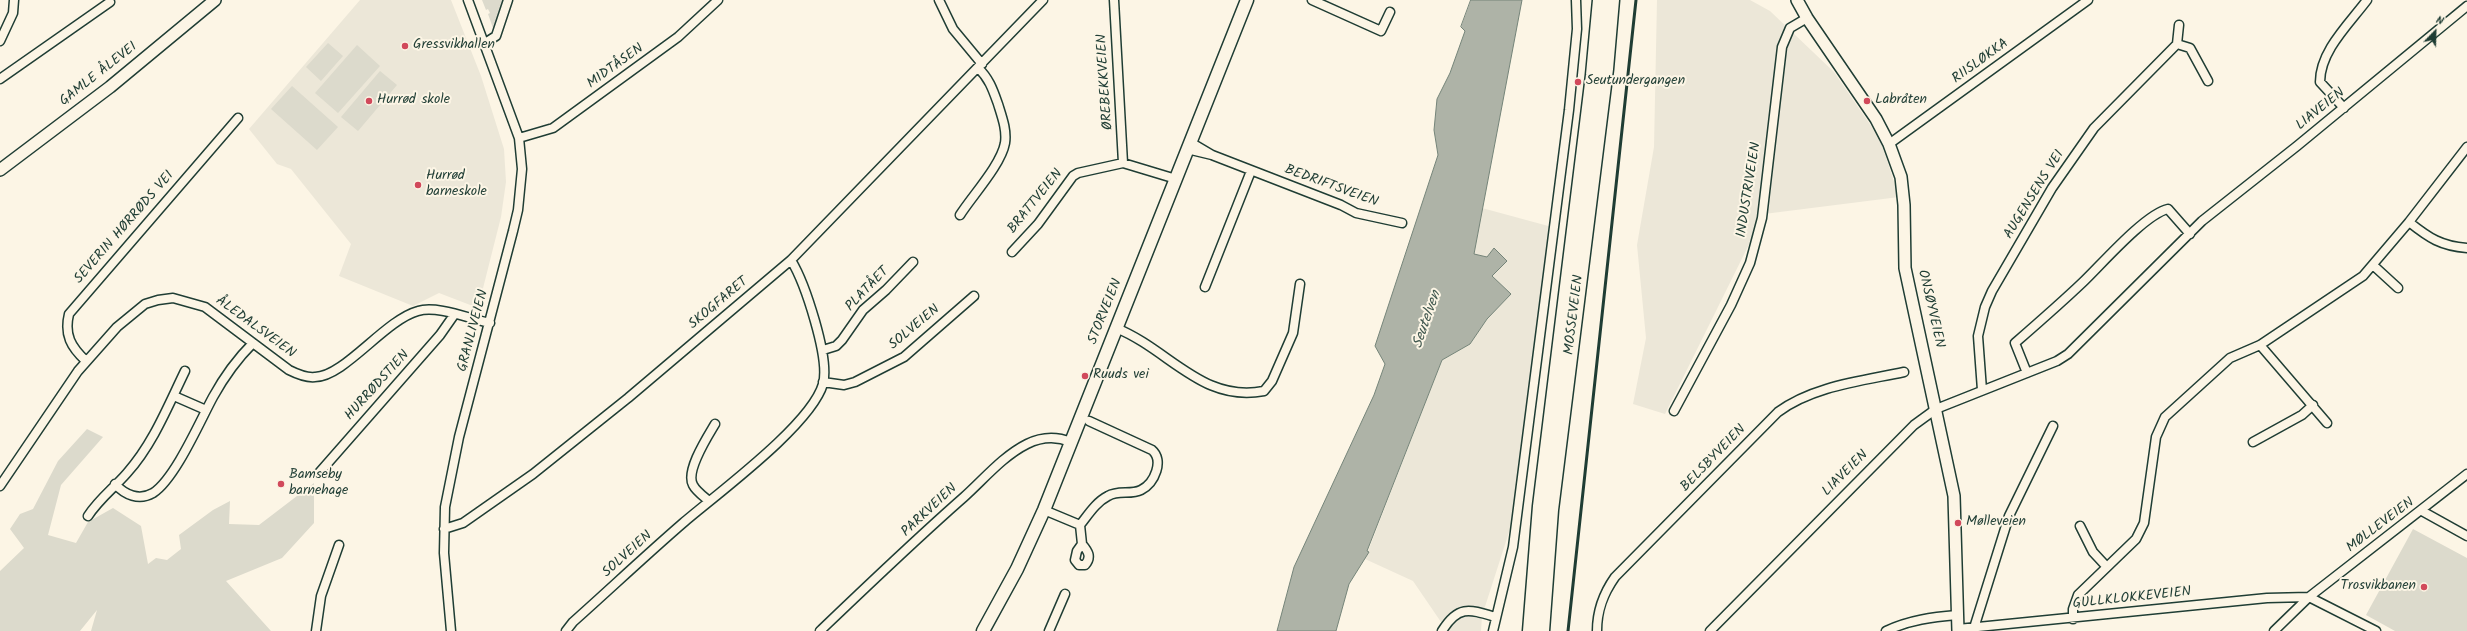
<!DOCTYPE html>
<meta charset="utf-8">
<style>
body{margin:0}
#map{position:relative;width:2467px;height:631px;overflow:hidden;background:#fcf5e5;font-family:Kalam,sans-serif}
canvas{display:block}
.north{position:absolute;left:2415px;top:12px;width:40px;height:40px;-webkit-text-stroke:3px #fcf5e5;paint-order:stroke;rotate:23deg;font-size:11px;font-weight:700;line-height:16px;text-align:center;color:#1f3d34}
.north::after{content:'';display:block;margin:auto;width:14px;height:18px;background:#1f3d34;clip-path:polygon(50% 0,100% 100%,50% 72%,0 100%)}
</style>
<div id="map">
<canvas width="2467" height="631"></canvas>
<div class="north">N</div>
</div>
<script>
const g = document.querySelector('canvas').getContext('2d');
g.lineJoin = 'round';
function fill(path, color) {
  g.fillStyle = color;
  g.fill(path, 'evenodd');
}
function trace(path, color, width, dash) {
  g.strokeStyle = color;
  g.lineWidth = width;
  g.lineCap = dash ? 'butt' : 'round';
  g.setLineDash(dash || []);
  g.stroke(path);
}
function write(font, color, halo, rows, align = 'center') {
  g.font = font + ' Kalam,sans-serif';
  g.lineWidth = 4;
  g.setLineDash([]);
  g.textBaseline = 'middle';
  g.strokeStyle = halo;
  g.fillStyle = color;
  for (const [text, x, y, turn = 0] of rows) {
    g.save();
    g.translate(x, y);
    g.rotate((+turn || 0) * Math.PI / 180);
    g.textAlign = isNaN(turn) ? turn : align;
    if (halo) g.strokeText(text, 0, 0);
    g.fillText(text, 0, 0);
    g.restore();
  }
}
const built = new Path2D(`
 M360 0H451L481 76 504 149 506 182 501 217 478 308 439 293 413 306 339 276 351 244 291 169 277 164 249 129Z
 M1657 0H1750L1770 11 1834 72 1880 139 1899 197 1764 214 1665 414 1633 404 1646 338 1637 245 1654 147Z
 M1482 208 1552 227 1519 501 1482 616 1481 631H1440L1441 622 1413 581 1365 559 1442 360 1470 344 1487 319 1510 294 1492 276 1507 261 1474 255Z`);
const green = new Path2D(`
 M482 0H505L494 31 488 14 490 13 488 9 486 10Z
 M328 43 343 56 321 81 306 67Z
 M357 45 380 66 338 113 315 93Z
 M380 71 397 85 358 131 341 117Z
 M292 86 338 127 317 150 271 109Z
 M87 429 103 437 61 485 48 535 76 543 88 522 113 508 141 526 148 564 156 558 167 560 181 549 179 535 213 510 230 501 229 524 259 525 314 483V523L282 558 226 581 271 631H91L97 610 80 631H0V571L24 548 10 529 20 514 33 509 58 461Z
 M2413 529 2467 558V631H2395L2366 615Z`);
const water = new Path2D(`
 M1471 0H1522L1474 254 1487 257 1494 248 1507 261 1492 276 1511 294 1487 319 1470 344 1442 360 1367 551 1369 552 1349 584 1336 631H1277L1294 567 1374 395 1385 364 1375 346 1438 155 1434 130 1437 99 1450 73 1465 31 1461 27Z`);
const street = new Path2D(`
 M939 0 953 29 982 64
 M1114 0 1123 163
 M1312 0 1381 31 1390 12
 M0 41 13 13 14 0
 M485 43 496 36 508 0
 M2177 44 2179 25
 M0 79 110 2
 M2344 108 2320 82C2320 51 2349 24 2367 0
 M519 138 553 128 678 37 718 0
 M1190 142 1212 155
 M1889 144 2088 0
 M1187 149 1212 155 1341 205 1356 213 1402 223
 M960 215C972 196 1001 165 1005 143 1007 130 1002 117 998 104 993 90 989 78 978 68
 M2409 222C2429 238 2441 246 2467 248
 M1012 252 1038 224 1073 176 1078 173 1123 163 1176 179
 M2374 266 2398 288
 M1205 287 1251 171
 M1116 328C1170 350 1202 403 1264 391L1272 381 1293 333 1300 284
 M2260 345 2327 423
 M823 350 836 346 842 340 863 310 886 290 913 262
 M86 361C71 347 64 335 69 314L238 118
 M2027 373 2015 343C2038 323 2061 303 2083 282 2101 265 2145 214 2168 209L2190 234
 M823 382 844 385 855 382 904 357 974 296
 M1982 390 1978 336 1985 307 1992 291 2052 188 2094 128 2177 44 2190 48 2208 81
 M174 396 206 410
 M1674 411 1731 305 1750 263 1762 218 1782 47 1790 28 1807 18
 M2253 442 2302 415 2313 405
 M319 473 440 335 454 315
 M115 484C125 495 139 501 153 493 175 479 200 421 213 397 224 377 237 359 253 343
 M0 486 78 371 117 327 145 304 158 300 173 298 205 307 289 370C297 374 306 378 315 377 344 377 385 320 418 311 437 305 470 319 490 323
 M709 501C703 496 696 491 693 485 685 471 708 436 715 424
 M1044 510 1080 525 1082 544 1077 551 1075 560 1079 565H1085C1092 557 1088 551 1082 544
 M2422 511 2467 536
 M88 516C99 499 114 488 127 473 153 444 168 406 185 371
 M1080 525C1088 515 1096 502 1108 496 1118 490 1131 495 1141 490 1155 483 1164 460 1152 450L1089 421
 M2080 526 2093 552 2106 566
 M444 529 463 523 533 474 628 398 791 260 1043 0
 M2073 619V609L2078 595 2136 539 2144 523 2156 437 2165 417 2230 358 2260 345 2363 276 2409 222 2467 147
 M1974 628 2009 516 2053 426
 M1958 629 2267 598 2309 597 2376 631
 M316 631 321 596 339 545
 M451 631 444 553 445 507 459 437 513 231 518 210 522 169 519 138 468 0
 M566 631 573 622C610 589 646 555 683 523 718 493 811 425 823 384 830 358 805 283 791 260
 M820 631C867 586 915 540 964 497 984 479 1003 456 1027 444 1041 437 1056 436 1071 442
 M1049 631 1065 594
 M1442 631C1458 605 1469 609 1495 617
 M1493 631 1513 547 1569 110 1577 29 1576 0
 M1597 631C1597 610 1603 594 1615 577L1778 412C1813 386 1862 381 1904 372
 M1710 631 1914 425 1936 409 2057 361 2068 354 2202 221 2297 146 2467 6
 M1886 631C1909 620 1933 617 1957 615
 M2274 631 2309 597 2467 474`);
const secondary = new Path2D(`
 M1797 0 1807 18 1876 119 1889 144 1901 177 1904 205 1905 268 1954 496 1958 631
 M0 170 110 87 215 0`);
const primary = new Path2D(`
 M983 631 1017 569 1044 510 1247 0`);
const highway = new Path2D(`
 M1530 631 1540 506 1593 75 1600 0
 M1542 631 1551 510 1606 69 1612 0`);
const rail = new Path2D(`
 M1568 631 1636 0`);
const markers = [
 [405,46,4,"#d1495b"],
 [1578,82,4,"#d1495b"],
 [369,101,4,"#d1495b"],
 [1867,101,4,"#d1495b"],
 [418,185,4,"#d1495b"],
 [1085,376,4,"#d1495b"],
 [281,484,4,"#d1495b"],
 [1958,523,4,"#d1495b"],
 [2424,587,4,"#d1495b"]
];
const poiNames = [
 ["Gressvikhallen",413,46],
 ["Seutundergangen",1586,82],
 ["Hurrød skole",377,101],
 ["Labråten",1875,101],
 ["Hurrød",426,177],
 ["barneskole",426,193],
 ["Ruuds vei",1093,376],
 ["Bamseby",289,476],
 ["barnehage",289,492],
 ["Mølleveien",1966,523],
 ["Trosvikbanen",2416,587,"right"]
];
const streetNames = [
 ["RIISLØKKA",1981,62,-36],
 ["MIDTÅSEN",616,67,-36],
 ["GAMLE ÅLEVEI",99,75,-38],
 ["ØREBEKKVEIEN",1106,82,-94],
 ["LIAVEIEN",2321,110,-39],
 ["BEDRIFTSVEIEN",1331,187,20],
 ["INDUSTRIVEIEN",1750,190,-81],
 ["AUGENSENS VEI",2035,195,-58],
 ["BRATTVEIEN",1036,202,-51],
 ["SEVERIN HØRRØDS VEI",125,228,-49],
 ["PLATÅET",868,290,-46],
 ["SKOGFARET",719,304,-40],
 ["ONSØYVEIEN",1930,309,77],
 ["STORVEIEN",1106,312,-68],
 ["MOSSEVEIEN",1575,315,-83],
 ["ÅLEDALSVEIEN",255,328,36],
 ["SOLVEIEN",915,328,-40],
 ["GRANLIVEIEN",474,331,-75],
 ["HURRØDSTIEN",378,386,-48],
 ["BELSBYVEIEN",1714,459,-46],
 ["LIAVEIEN",1846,474,-45],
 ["PARKVEIEN",930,511,-43],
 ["MØLLEVEIEN",2381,526,-37],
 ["SOLVEIEN",628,555,-42],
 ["GULLKLOKKEVEIEN",2132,599,-6]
];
const waterNames = [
 ["Seutelven",1428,320,-71]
];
fill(built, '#ece7d8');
fill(green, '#dcdacc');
fill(water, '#aeb3a7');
trace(water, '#758479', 1);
trace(street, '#1f3d34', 11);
trace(secondary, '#1f3d34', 14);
trace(primary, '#1f3d34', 15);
trace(highway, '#1f3d34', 17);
trace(street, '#fcf5e5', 8);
trace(secondary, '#fcf5e5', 11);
trace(primary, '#fcf5e5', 12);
trace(highway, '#fcf5e5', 14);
trace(rail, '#1f3d34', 3);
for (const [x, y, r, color] of markers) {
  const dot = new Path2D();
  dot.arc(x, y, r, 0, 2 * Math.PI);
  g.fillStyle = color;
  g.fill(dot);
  trace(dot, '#fcf5e5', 1.5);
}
write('14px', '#1f3d34', '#fcf5e5', poiNames, 'left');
write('14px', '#1f3d34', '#fcf5e5', streetNames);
write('italic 15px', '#435a51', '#fcf5e5', waterNames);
</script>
